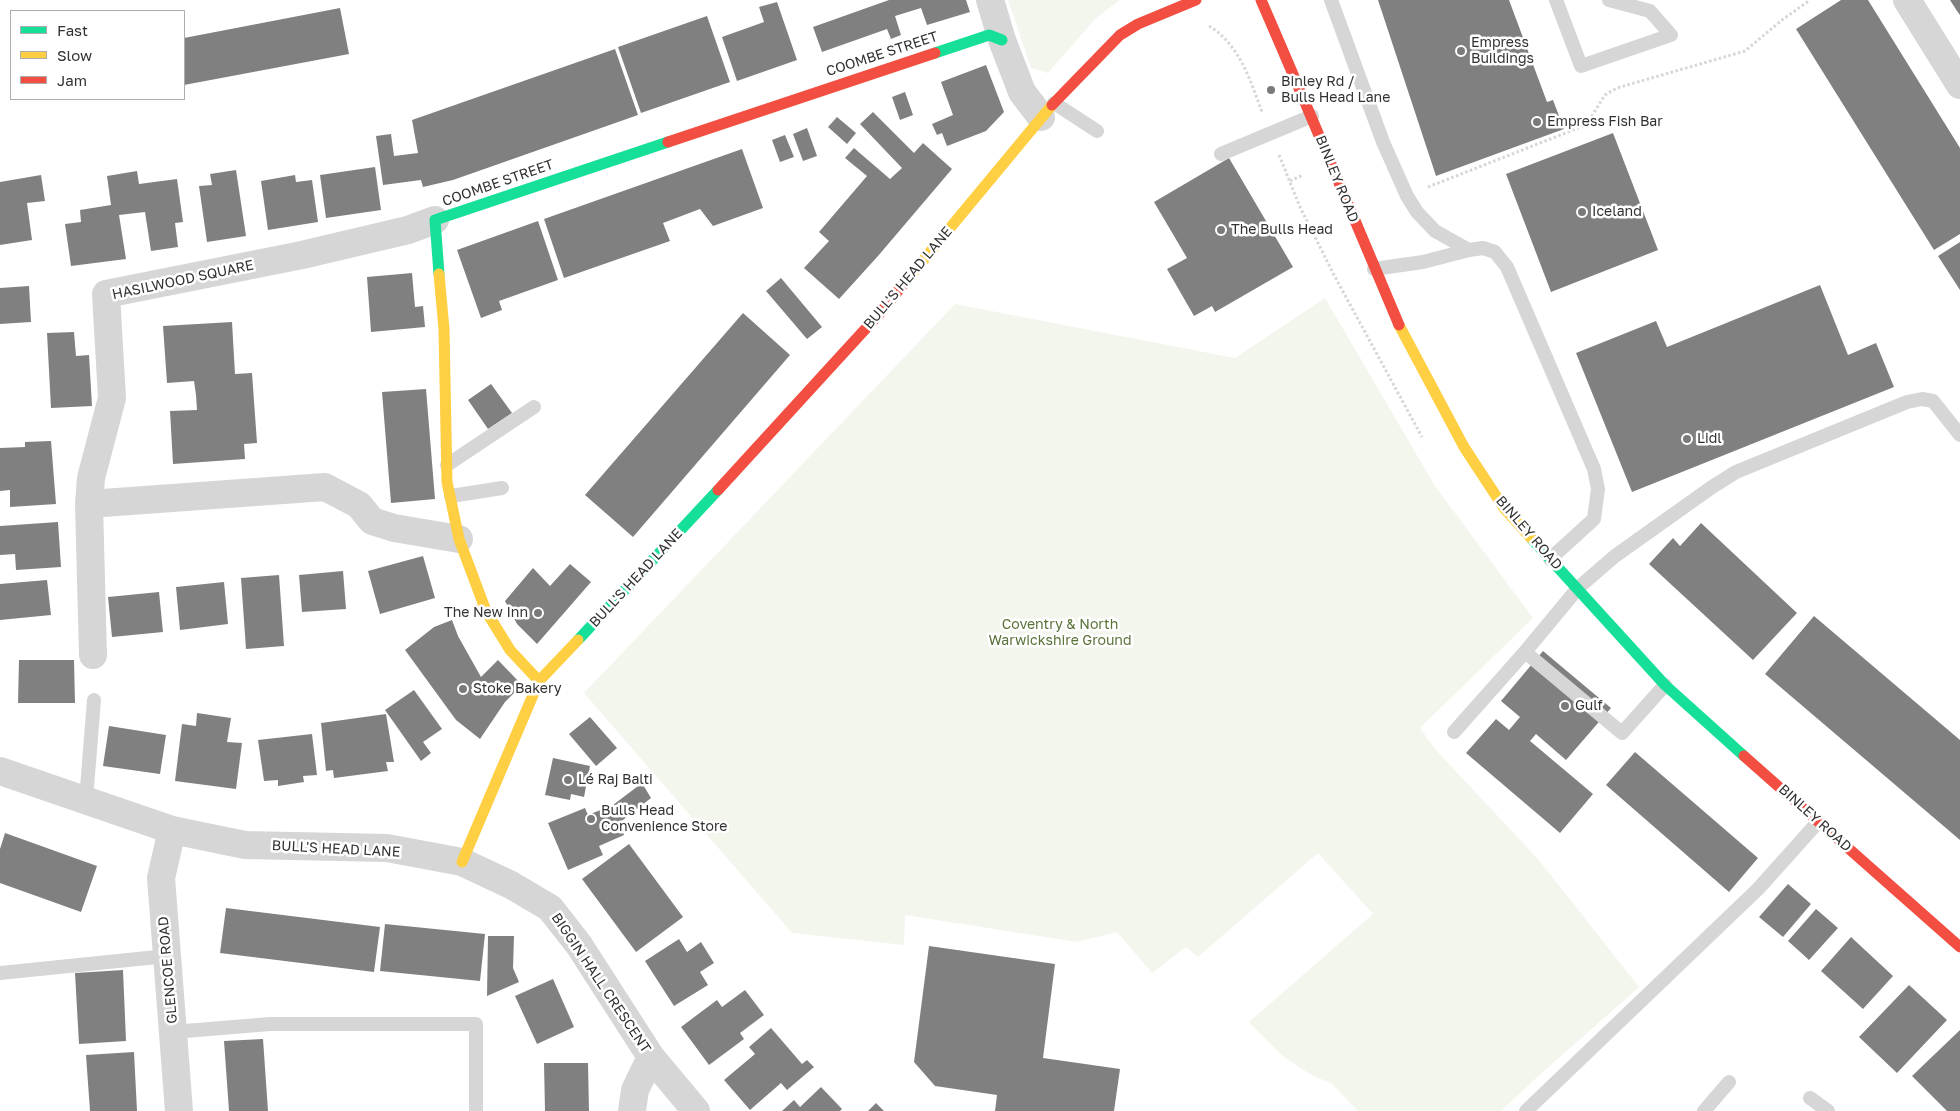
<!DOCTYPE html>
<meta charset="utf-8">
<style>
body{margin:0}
#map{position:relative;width:1960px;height:1111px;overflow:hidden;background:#fff;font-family:"Golos Text",sans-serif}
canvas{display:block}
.legend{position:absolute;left:10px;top:10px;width:175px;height:90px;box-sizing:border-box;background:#fff;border:1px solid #adadad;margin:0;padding:6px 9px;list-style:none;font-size:15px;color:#323232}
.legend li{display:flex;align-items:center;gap:10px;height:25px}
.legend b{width:25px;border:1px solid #adadad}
</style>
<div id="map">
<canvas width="1960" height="1111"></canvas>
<ul class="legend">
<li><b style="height:6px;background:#16e098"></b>Fast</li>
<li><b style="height:6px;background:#ffcf43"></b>Slow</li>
<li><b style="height:6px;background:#f24e42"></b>Jam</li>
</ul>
</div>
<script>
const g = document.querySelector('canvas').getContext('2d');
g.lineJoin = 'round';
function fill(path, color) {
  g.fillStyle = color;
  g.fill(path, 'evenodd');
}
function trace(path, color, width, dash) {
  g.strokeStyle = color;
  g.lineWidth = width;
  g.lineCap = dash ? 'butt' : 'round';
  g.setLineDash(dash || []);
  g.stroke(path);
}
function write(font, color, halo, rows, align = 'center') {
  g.font = font + ' "Golos Text",sans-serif';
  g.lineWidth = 5;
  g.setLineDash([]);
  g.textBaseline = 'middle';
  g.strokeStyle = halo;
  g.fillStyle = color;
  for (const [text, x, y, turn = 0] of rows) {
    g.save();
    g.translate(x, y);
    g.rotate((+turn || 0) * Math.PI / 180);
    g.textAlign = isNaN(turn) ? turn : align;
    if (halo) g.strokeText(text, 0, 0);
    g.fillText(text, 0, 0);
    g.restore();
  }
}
const green = new Path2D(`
 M1008 0H1120L1096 18 1048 73 1031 68Z
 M1325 298 1435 486 1533 618 1420 728 1435 749 1538 859 1639 987 1534 1080 1501 1111H1358L1332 1084 1310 1074 1285 1058 1249 1022 1373 914 1318 853 1198 957 1186 947 1152 973 1117 932 1077 942 905 915 904 945 792 933 584 693 955 304 1235 358Z`);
const building = new Path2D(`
 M889 0H966L970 12 927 25 921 8 895 16 901 35 891 39 887 29 822 52 813 27Z
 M1378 0H1509L1547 102 1553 100 1564 129 1436 176Z
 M1841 0H1868L1960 148V234L1934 250 1796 29Z
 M1950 0H1960V15L1957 11Z
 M777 2 797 60 737 81 722 37 764 22 759 7Z
 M340 8 349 54 184 85V38Z
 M707 16 730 82 641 113 618 47Z
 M615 49 638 115 453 180 423 187 421 180 383 185 376 136 391 134 394 156 418 153 412 120Z
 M986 65 1004 112 986 131 947 146 942 133 937 135 932 124 953 115 941 82Z
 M905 92 913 115 900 120 892 97Z
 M873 112 914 153 923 143 952 169 878 256 839 299 804 268 829 241 819 232 867 176 845 158 854 148 890 179 902 168 860 124Z
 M837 117 856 133 847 144 828 127Z
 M807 128 817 156 803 161 793 134Z
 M1613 133 1658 250 1551 292 1506 174Z
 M785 135 794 157 780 162 772 140Z
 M742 149 763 208 713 226 700 209 663 223 670 241 564 278 544 219Z
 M1229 158 1293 267 1215 312 1212 306 1194 316 1167 269 1187 258 1154 202Z
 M375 167 381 210 326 218 320 175Z
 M236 170 246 236 207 242 199 186 212 185 210 174Z
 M137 171 139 184 177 179 183 222 175 223 178 247 151 251 145 212 119 215 126 259 71 266 65 224 81 222 80 210 111 205 107 176Z
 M41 175 45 201 27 203 32 240 0 245V182Z
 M295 175 296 182 312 180 318 222 268 230 261 181Z
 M538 221 558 280 499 301 502 310 481 318 457 250Z
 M1960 242V290L1938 256Z
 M412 273 415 307 423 306 425 327 371 332 367 277Z
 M781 278 822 327 807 339 766 291Z
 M1820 285 1848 355 1876 343 1894 387 1632 492 1576 353 1656 321 1667 347Z
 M29 286 31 322 0 324V288Z
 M743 313 790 355 633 537 585 495Z
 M232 322 235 374 252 373 257 443 244 444 245 459 173 464 170 411 197 410 196 395 194 381 167 383 163 326Z
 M74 332 76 356 89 355 92 406 51 408 47 333Z
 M491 384 512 413 488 429 468 400Z
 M426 389 435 499 391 503 382 392Z
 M51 441 56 504 10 507V490L0 491V448L25 447V442Z
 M58 522 61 567 16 570 15 554 0 555V526Z
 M1701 523 1797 613 1753 660 1649 564 1673 538 1680 546Z
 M423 556 435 598 380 614 368 571Z
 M570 564 591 582 537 644 517 624 505 601 533 568 550 586Z
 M343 571 346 609 302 612 299 575Z
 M279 575 284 646 246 649 241 578Z
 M47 580 51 615 0 620V584Z
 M224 582 228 624 180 630 176 587Z
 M159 592 163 632 112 637 108 597Z
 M1814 616 1960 740V840L1765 674Z
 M452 620 458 636 481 677 498 660 522 685 505 702 480 739 456 720 405 650 434 627Z
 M1543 651 1611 708 1566 760 1536 734 1530 741 1593 794 1560 833 1466 753 1496 719 1509 730 1520 717 1501 701Z
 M19 660H74L75 703H18Z
 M414 690 442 729 423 742 431 753 421 761 385 710Z
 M197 713 231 718 227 742 242 743 236 789 175 781 182 724 196 726Z
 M386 714 394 762H386L388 771 334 778 333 770 326 771 321 723Z
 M590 717 617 748 596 766 569 734Z
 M109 726 166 735 160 774 103 766Z
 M312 734 317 775 303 776 304 782 278 786V780L264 781 258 740Z
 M1635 752 1758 858 1729 892 1606 785Z
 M553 758 590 766 584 797 571 794 570 800 545 795Z
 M642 783 651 798 619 823 624 835 599 846 603 855 568 870 548 823 585 808 588 815 613 805Z
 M5 833 97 866 81 912 0 883V849Z
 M629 844 683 917 636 952 582 879Z
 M1788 884 1811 904 1783 937 1759 917Z
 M226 908 380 927 374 972 220 953Z
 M1816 909 1838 928 1809 960 1788 941Z
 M385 924 485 934 480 981 380 971Z
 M488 936H514L513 968 519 982 487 996Z
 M1851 937 1893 976 1863 1009 1821 971Z
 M679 939 687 952 701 942 714 963 700 972 708 985 674 1006 645 961Z
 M929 946 1055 964 1043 1058 1120 1069 1114 1111H995L997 1095 935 1086 914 1062Z
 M123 970 126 1041 79 1044 75 973Z
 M553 979 574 1027 537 1044 515 996Z
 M1909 985 1947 1020 1897 1073 1859 1037Z
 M745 990 764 1015 740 1033 744 1039 709 1065 681 1027 717 1000 722 1007Z
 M771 1028 802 1064 807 1060 814 1067 787 1090 781 1083 750 1110 724 1080 755 1054 749 1047Z
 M1960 1030V1111H1947L1912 1076Z
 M263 1039 268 1111H229L224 1041Z
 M134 1052 137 1111H90L86 1055Z
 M544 1063H588L589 1111H545Z
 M821 1087 842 1109 840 1111H782L794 1100 800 1107Z
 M876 1103 884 1111H868Z`);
const path = new Path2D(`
 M1209 26C1240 45 1250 80 1262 112
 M1279 155 1300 207 1334 275 1422 437
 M1290 181 1303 175
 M1428 187 1586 125 1605 95 1617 88 1745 51 1782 20 1810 0`);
const lane = new Path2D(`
 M1331 0 1383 142 1407 196 1417 212 1435 231 1469 250
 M1556 0 1581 66 1671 35 1650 11 1609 0
 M1054 103 1097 131
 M1221 154 1312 116
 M1374 269 1423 262 1469 250 1483 248 1495 252 1507 267 1594 469 1598 489 1594 519 1550 559
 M447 465 534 407
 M451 496 502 488
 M1665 685 1622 733 1525 652 1578 588 1615 556 1712 487 1736 472 1907 402 1922 399 1933 401 1960 435
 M1454 732 1525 652
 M86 800 94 700
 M0 973 167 956
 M173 1032 270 1024H476V1111
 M1810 1098 1828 1111
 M1526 1111 1758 889 1819 821
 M1704 1111 1729 1082`);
const street = new Path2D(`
 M990 0 1002 40 1022 92 1041 117
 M1907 0 1960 85
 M89 504 325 487 359 505 372 521 394 528 459 539
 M93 655 89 504 91 478 112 398 106 294 302 255 408 230 435 220
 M0 771 172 830 245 845 387 848 462 862 511 885 550 908 579 945 651 1057 696 1111
 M172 830 161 878 179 1111
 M632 1111 635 1090 651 1057`);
const fast = new Path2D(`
 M935 53 989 35 1002 40
 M439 274 435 220 668 142
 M1531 538 1665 685 1744 756
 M578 640 718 490`);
const slow = new Path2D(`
 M439 274 444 329 447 482 459 539 486 611 510 650 539 681
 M911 275 1052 105
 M1399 325 1464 447 1504 508 1531 538
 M462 862 539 681 578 640`);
const jam = new Path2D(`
 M1261 0C1308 108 1353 216 1399 325
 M1052 105 1120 35 1138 24 1196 0
 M668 142 935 53
 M718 490 880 313 911 275
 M1744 756 1960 947`);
const markers = [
 [1461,51,5,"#7a7a7a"],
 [1271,90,5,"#7a7a7a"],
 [1537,122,5,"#7a7a7a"],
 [1582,212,5,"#7a7a7a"],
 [1221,230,5,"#7a7a7a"],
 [1687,439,5,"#7a7a7a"],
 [538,613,5,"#7a7a7a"],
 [463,689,5,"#7a7a7a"],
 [1565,706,5,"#7a7a7a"],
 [568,780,5,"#7a7a7a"],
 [591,819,5,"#7a7a7a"]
];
const poiNames = [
 ["Empress",1471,43],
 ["Buildings",1471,59],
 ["Binley Rd /",1281,82],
 ["Bulls Head Lane",1281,98],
 ["Empress Fish Bar",1547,122],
 ["Iceland",1592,212],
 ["The Bulls Head",1231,230],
 ["Lidl",1697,439],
 ["The New Inn",528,613,"right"],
 ["Stoke Bakery",473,689],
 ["Gulf",1575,706],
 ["Lé Raj Balti",578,780],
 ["Bulls Head",601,811],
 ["Convenience Store",601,827]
];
const streetNames = [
 ["COOMBE STREET",882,54,-18],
 ["BINLEY ROAD",1337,179,68],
 ["COOMBE STREET",498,183,-19],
 ["BULL'S HEAD LANE",908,278,-50],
 ["HASILWOOD SQUARE",183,280,-12],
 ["BINLEY ROAD",1529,533,49],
 ["BULL'S HEAD LANE",636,578,-47],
 ["BINLEY ROAD",1815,818,42],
 ["BULL'S HEAD LANE",336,849,3],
 ["GLENCOE ROAD",168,970,-95],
 ["BIGGIN HALL CRESCENT",601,983,56]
];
const parkNames = [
 ["Coventry & North",1060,625],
 ["Warwickshire Ground",1060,641]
];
fill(green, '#f3f6ed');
fill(building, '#808080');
trace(path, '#d6d6d6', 3, [2.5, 2.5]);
trace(lane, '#d6d6d6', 14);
trace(street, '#d6d6d6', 28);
trace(fast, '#16e098', 11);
trace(slow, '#ffcf43', 11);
trace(jam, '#f24e42', 11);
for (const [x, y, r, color] of markers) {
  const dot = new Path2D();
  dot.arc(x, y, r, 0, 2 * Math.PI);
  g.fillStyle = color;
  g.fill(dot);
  trace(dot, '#fff', 2);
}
write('14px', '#323232', '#fff', poiNames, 'left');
write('14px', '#323232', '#fff', streetNames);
write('14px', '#5a7339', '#fff', parkNames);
</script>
